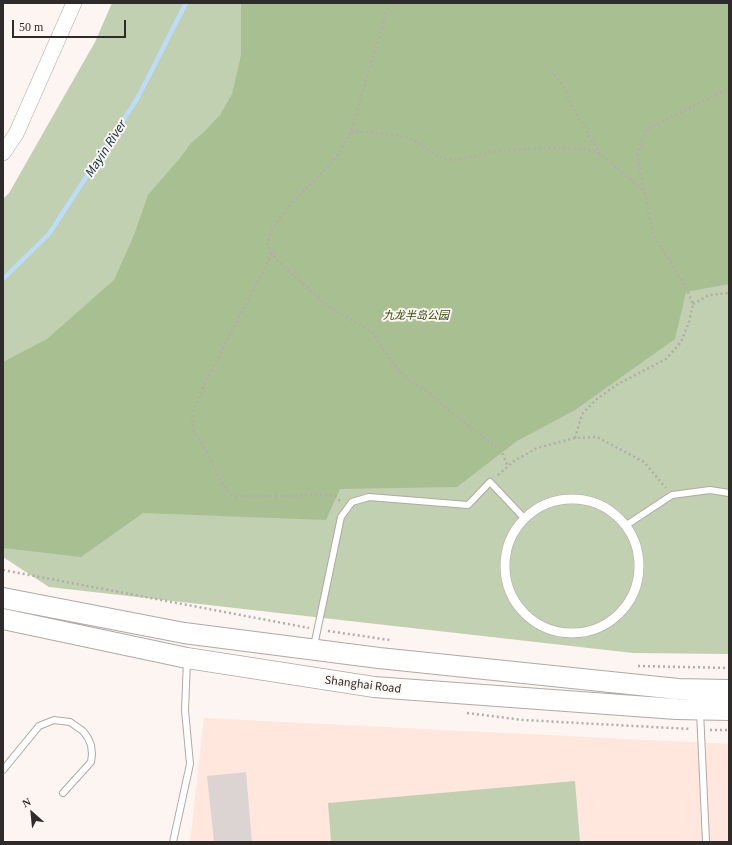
<!DOCTYPE html>
<meta charset="utf-8">
<style>
body{margin:0}
#map{position:relative;width:732px;height:845px;overflow:hidden;background:#fcf5f1;font-family:Georgia,serif}
canvas{display:block}
.frame{position:absolute;inset:0;border:4px solid #2e2b2a;pointer-events:none}
.north{position:absolute;left:12px;top:793px;width:40px;height:40px;-webkit-text-stroke:3px #fcf5f1;paint-order:stroke;rotate:333deg;font-size:11px;font-weight:700;line-height:16px;text-align:center;color:#2e2b2a}
.north::after{content:'';display:block;margin:auto;width:14px;height:18px;background:#2e2b2a;clip-path:polygon(50% 0,100% 100%,50% 72%,0 100%)}
.scale{position:absolute;left:12px;top:20px;width:114px;height:18px;box-sizing:border-box;border:2px solid #2e2b2a;border-top:0;padding-left:5px;font-size:12px;line-height:14px;white-space:nowrap;color:#2e2b2a;-webkit-text-stroke:3px #fcf5f1;paint-order:stroke}
</style>
<div id="map">
<canvas width="732" height="845"></canvas>
<div class="frame"></div>
<div class="north">N</div>
<div class="scale">50 m</div>
</div>
<script>
const g = document.querySelector('canvas').getContext('2d');
g.lineJoin = 'round';
function fill(path, color) {
  g.fillStyle = color;
  g.fill(path, 'evenodd');
}
function trace(path, color, width, dash) {
  g.strokeStyle = color;
  g.lineWidth = width;
  g.lineCap = dash ? 'butt' : 'round';
  g.setLineDash(dash || []);
  g.stroke(path);
}
function write(font, color, halo, rows, align = 'center') {
  g.font = font + ' Georgia,"Noto Sans SC",serif';
  g.lineWidth = 4;
  g.setLineDash([]);
  g.textBaseline = 'middle';
  g.strokeStyle = halo;
  g.fillStyle = color;
  for (const [text, x, y, turn = 0] of rows) {
    g.save();
    g.translate(x, y);
    g.rotate((+turn || 0) * Math.PI / 180);
    g.textAlign = isNaN(turn) ? turn : align;
    if (halo) g.strokeText(text, 0, 0);
    g.fillText(text, 0, 0);
    g.restore();
  }
}
const education = new Path2D(`
 M204 718 729 744V842H190Z`);
const green = new Path2D(`
 M112 3H729V654L633 653 49 587 3 557V199L9 193 95 42Z
 M575 781 580 842H331L328 803Z`);
const forest = new Path2D(`
 M241 3H729V284L686 292 675 339 575 410 517 441 457 487 340 489 326 520 143 513 81 557 3 548V362L47 339 114 280 134 235 148 195 181 157 191 143 205 131 220 115 232 94 241 55Z`);
const stream = new Path2D(`
 M3 279 49 234 137 99 186 3`);
const building = new Path2D(`
 M246 772 252 842H214L207 776Z`);
const path = new Path2D(`
 M389 3 351 131 336 158 288 207 270 232 267 244 272 254 278 261 329 307 372 332 392 362 411 382 431 394 445 407 502 452 508 467
 M551 71 562 84 574 110 599 153 644 191
 M351 131 396 135 412 139 430 151 445 159 457 160 495 151 544 148 586 149 599 153
 M272 254 207 379 192 413 193 429 209 455 220 480 232 496H296L316 494 335 496 341 502
 M693 304 709 295 729 293
 M575 438 582 414 598 398 618 384 666 359 681 342 689 322 693 304 685 285 653 235 637 153 646 130 729 88
 M498 475 514 461 537 448 575 438 597 437 644 462 666 488
 M3 570 309 628
 M328 631 390 640
 M638 666 729 668
 M467 713 523 720 691 729
 M710 730H729`);
const service = new Path2D(`
 M625 526 672 495 710 490 729 493
 M314 646 341 517 352 502 369 497 468 505 490 482 525 519
 M700 711 706 842
 M3 770 39 726 54 720 70 722 83 731 88 738 91 745 92 754 91 762 63 793
 M173 842 190 764 185 710 187 660`);
const pedestrian = new Path2D(`
 M505 566a67 67 0 1 1 134 0a67 67 0 1 1-134 0Z`);
const tertiary = new Path2D(`
 M3 153 16 134 74 3`);
const trunk = new Path2D(`
 M3 598 184 633 379 658 678 689 729 690
 M3 619 187 658 374 687 676 709 729 710`);
const parkNames = [
 ["九龙半岛公园",416,315]
];
const streetNames = [
 ["Shanghai Road",363,684,7]
];
const waterNames = [
 ["Mayin River",105,149,-57]
];
fill(education, '#ffe7dd');
fill(green, '#c0d0b0');
fill(forest, '#a8bf92');
trace(stream, '#bbddfa', 4.5);
fill(building, '#dcd4d2');
trace(service, '#b0a9a6', 8);
trace(pedestrian, '#b0a9a6', 10);
trace(tertiary, '#b0a9a6', 16);
trace(trunk, '#b0a9a6', 22);
trace(path, '#b3adaa', 2.5, [2, 3]);
trace(service, '#fff', 6);
trace(pedestrian, '#fff', 9);
trace(tertiary, '#fff', 15);
trace(trunk, '#fff', 20);
write('italic 11px', '#304b04', '#fcf5f1', parkNames);
write('11px', '#2e2b2a', '#fcf5f1', streetNames);
write('italic 12px', '#0e2f47', '#fcf5f1', waterNames);
</script>
